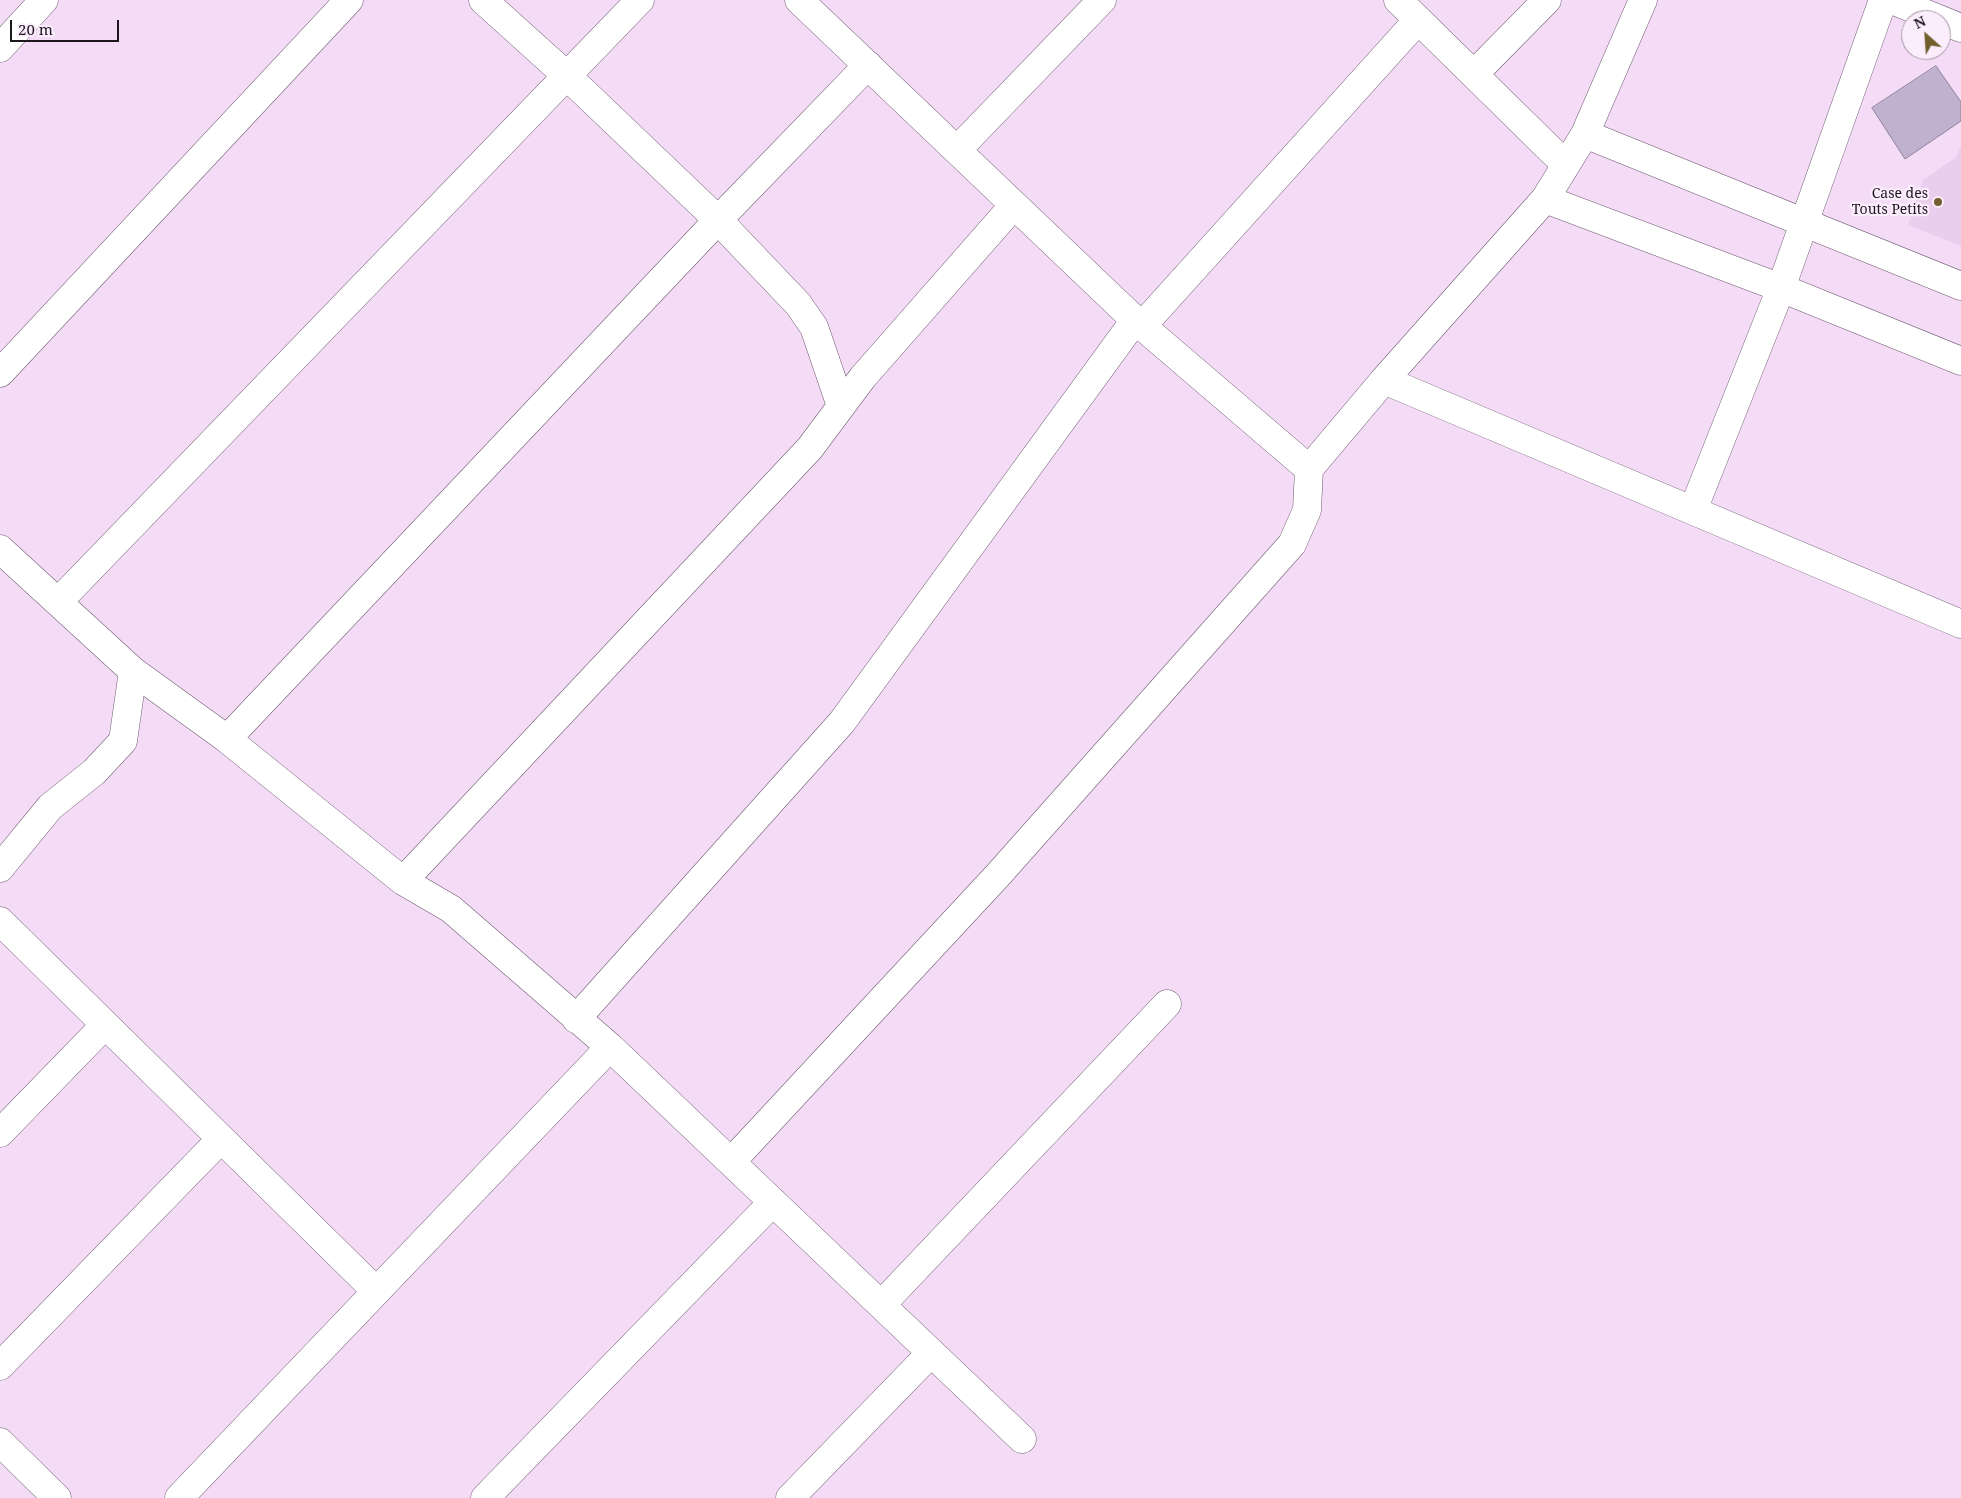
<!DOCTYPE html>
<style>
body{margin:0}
#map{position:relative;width:1961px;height:1498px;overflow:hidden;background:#f4dcf6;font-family:"Noto Serif",serif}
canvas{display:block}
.north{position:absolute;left:1901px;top:10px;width:50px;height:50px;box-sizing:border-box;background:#fcedfd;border:1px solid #a397a4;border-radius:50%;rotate:334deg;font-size:14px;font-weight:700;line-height:20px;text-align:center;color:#1e161f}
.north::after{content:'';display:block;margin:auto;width:18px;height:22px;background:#715f2d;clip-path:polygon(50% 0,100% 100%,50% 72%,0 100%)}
.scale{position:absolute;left:10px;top:20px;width:109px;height:22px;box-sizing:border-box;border:2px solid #1e161f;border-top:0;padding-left:6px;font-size:15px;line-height:18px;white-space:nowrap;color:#1e161f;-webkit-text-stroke:4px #fcedfd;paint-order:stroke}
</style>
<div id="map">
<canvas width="1961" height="1498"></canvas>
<div class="north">N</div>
<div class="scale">20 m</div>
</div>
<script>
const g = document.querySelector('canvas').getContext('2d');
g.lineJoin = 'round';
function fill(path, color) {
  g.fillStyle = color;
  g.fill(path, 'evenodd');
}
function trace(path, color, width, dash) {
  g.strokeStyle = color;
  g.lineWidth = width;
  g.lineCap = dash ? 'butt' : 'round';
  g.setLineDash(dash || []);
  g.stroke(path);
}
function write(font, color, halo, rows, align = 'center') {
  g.font = font + ' "Noto Serif",serif';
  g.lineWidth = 4.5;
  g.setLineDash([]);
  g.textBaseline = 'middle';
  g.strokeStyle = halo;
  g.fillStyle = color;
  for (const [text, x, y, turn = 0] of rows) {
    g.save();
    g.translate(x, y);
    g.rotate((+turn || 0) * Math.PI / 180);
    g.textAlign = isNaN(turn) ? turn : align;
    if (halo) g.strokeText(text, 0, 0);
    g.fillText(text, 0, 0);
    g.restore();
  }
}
const built = new Path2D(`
 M1961 146V246L1908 225 1923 180 1956 157Z`);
const building = new Path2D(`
 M1936 66 1961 102V121L1905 159 1872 108Z`);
const street = new Path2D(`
 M483 0 566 75 718 220 798 304 814 327 841 406
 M799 0 1135 320 1309 469
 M1398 0 1566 165
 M1892 0 1961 28
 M0 48 44 0
 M1474 74 1547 0
 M1585 134 1961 286
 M957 150 1102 0
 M1545 199 1781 288 1961 361
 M1142 326 1418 20
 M0 373 349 0
 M1384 380 1961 624
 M1693 510 1781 288 1883 0
 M0 549 133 671 227 739 403 881 451 909 610 1047 1022 1439
 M58 602 640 0
 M227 739 718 220 868 65
 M0 868 50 807 94 772 123 741 133 671
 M403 881 810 448 863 377 1014 205
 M0 921 376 1291
 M576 1019 842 722 1135 320
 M0 1133 105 1025
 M731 1162 998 875 1292 544 1307 510 1309 469 1384 380 1545 199 1585 134 1643 0
 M881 1305 1167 1004
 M0 1366 221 1139
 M0 1442 57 1498
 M179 1498 610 1047
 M485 1498 773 1202
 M790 1498 931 1353`);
const markers = [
 [1938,202,5,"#715f2d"]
];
const poiNames = [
 ["Case des",1928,194],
 ["Touts Petits",1928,210]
];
fill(built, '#eaceed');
fill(building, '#c0b1ce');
trace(building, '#8f829d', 1);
trace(street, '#6f5b71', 29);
trace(street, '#fff', 28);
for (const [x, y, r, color] of markers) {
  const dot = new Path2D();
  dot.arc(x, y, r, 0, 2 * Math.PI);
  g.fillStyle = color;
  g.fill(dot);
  trace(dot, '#fcedfd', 2);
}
write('14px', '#1e161f', '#fcedfd', poiNames, 'right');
</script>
